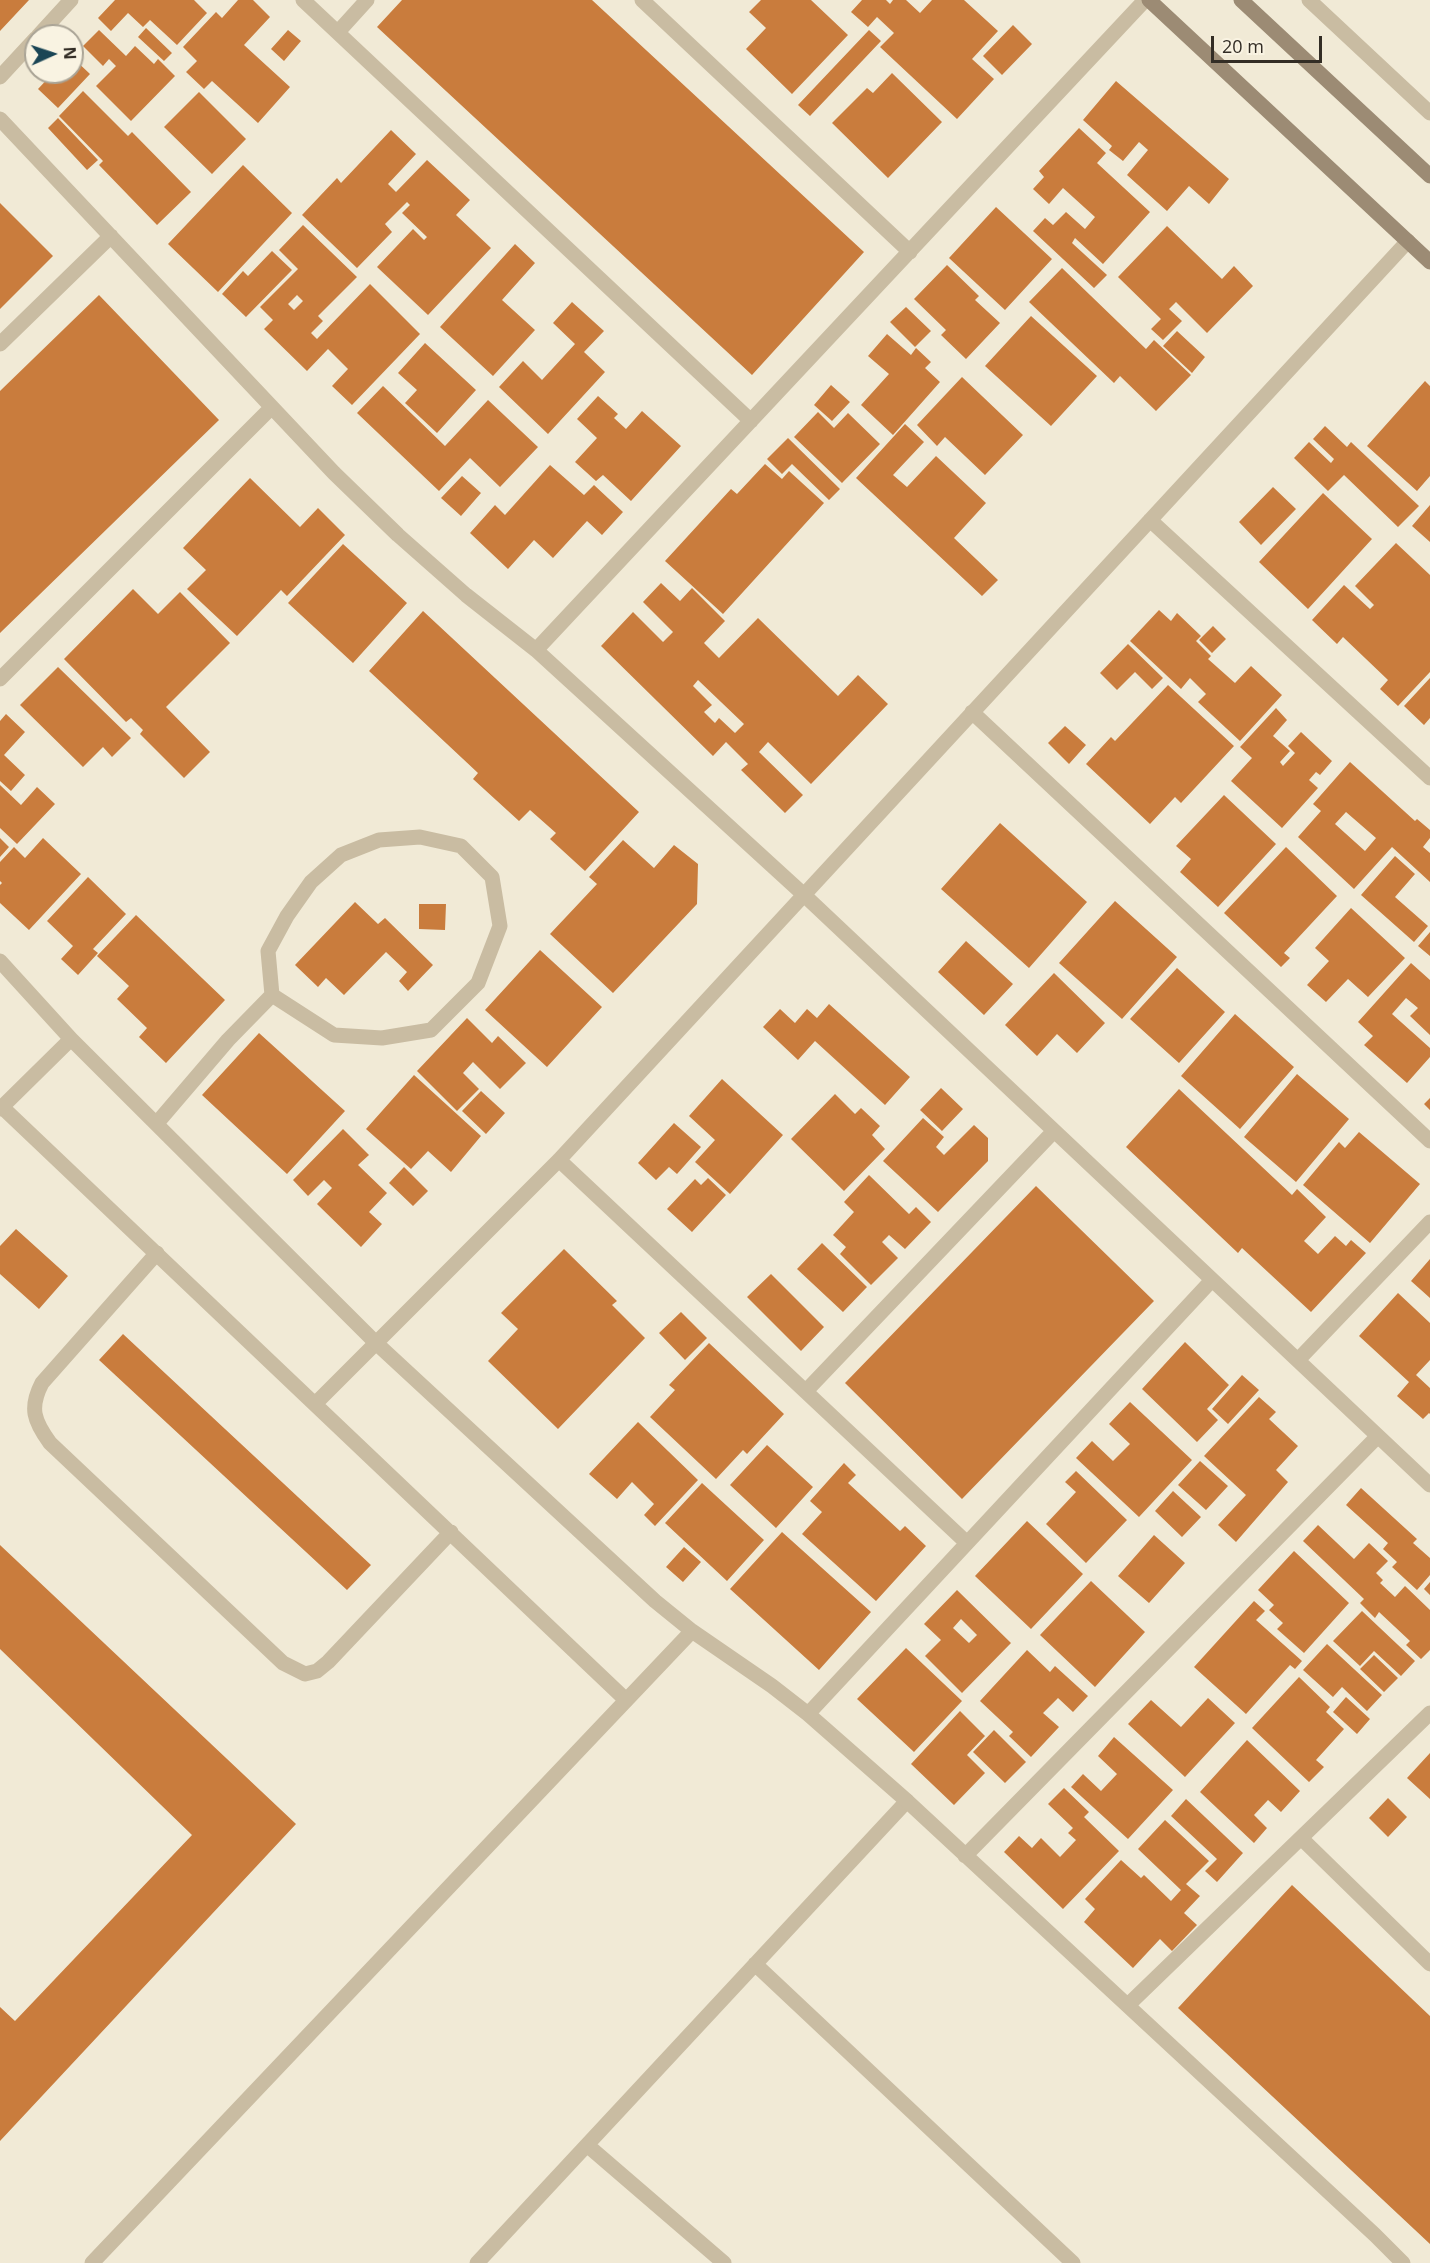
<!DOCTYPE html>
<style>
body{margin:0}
#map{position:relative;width:1430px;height:2263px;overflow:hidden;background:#f1ead6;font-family:"Open Sans",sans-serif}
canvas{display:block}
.north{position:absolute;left:24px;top:24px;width:60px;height:60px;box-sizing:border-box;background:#f9f3e2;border:2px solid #aaa496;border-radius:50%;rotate:87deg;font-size:16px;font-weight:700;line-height:24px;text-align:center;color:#332d25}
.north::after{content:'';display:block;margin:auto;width:21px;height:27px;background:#1a4555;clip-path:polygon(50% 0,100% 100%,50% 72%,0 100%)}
.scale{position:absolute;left:1211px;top:36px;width:111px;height:27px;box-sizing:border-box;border:3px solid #332d25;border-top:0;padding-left:8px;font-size:18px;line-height:21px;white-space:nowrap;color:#332d25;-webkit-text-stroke:4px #f9f3e2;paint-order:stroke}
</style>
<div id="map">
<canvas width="1430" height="2263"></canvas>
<div class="north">N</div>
<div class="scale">20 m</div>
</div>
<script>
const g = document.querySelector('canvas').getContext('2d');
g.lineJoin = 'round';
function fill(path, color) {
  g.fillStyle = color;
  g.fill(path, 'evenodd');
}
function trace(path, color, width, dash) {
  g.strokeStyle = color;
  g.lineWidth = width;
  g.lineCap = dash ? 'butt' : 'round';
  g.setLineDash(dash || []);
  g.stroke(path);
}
const building = new Path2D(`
 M0 0H29L0 31Z
 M115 0H194L207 13 177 45 150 20 143 27 128 13 111 31 98 18Z
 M238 0H253L270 17 244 45 290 87 258 123 212 81 204 89 186 72 197 61 183 47 216 12 222 18Z
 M402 0H592L864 252 752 375 377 27Z
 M761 0H811L848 35 792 94 746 49 766 28 749 12Z
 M862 0H886L890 4 893 0H906L920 13 932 0H964L998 31 972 59 994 79 957 119 880 47 894 33 877 17 868 27 851 12Z
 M1013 25 1032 44 1002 75 983 56Z
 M146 28 172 53 164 61 138 37Z
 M99 30 126 56 135 46 154 64 158 59 175 76 131 121 96 86 116 66 109 59 103 66 83 46Z
 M288 30 301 41 284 61 271 49Z
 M869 30 881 41 810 116 798 105Z
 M72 57 90 74 58 108 38 89 54 72H72Z
 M892 73 942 122 888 178 832 123 867 88 873 93Z
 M1116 81 1229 179 1209 204 1189 186 1167 211 1127 175 1148 150 1139 142 1123 161 1109 150 1112 146 1083 120Z
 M83 91 128 136 132 132 191 192 157 225 99 165 103 161 59 116Z
 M199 92 246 139 212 174 164 127Z
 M58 118 98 160 87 170 48 128Z
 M1079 128 1106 153 1097 163 1150 212 1103 264 1075 238 1072 243 1107 275 1094 288 1033 231 1045 218 1053 225 1066 212 1085 229 1095 217 1063 188 1049 204 1033 189 1044 177 1039 171Z
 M391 130 416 154 388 184 396 192 427 160 470 200 456 215 491 248 428 315 377 267 413 229 424 240 427 237 402 213 410 205 407 202 385 224 392 232 357 268 302 215 337 178 341 183Z
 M243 165 292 213 218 292 168 244Z
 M0 203 53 256 0 309Z
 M996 207 1052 259 1005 310 949 258Z
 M303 225 357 277 318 316 323 321 311 333 317 339 370 284 420 334 352 405 332 386 348 369 328 349 307 371 264 329 273 320 260 307 298 269 279 250ZM297 295 303 301 294 310 288 304Z
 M1167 226 1222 279 1234 266 1253 286 1207 333 1176 302 1169 309 1182 321 1163 340 1151 329 1161 319 1118 277Z
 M515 244 535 263 502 300 535 330 493 376 440 327Z
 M272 251 292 270 246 317 222 294 243 271 248 276Z
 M947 265 979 296 975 300 1000 323 966 359 941 335 946 330 914 299Z
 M1062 268 1146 349 1154 340 1191 375 1156 411 1120 376 1114 383 1029 302Z
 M99 295 219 420 0 633V391Z
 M572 302 604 331 584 352 605 372 548 434 499 387 523 361 542 380 575 344 553 323Z
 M906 307 931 331 915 347 890 322Z
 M1031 316 1097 376 1051 426 985 366Z
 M1177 331 1205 357 1192 373 1163 346Z
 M887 334 911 355 916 348 931 362 925 368 940 382 893 435 861 405 889 374 868 356Z
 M425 343 476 390 437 433 405 403 417 390 398 373Z
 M962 377 1023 435 985 475 945 437 937 446 917 425Z
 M1425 381 1430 386V476L1417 491 1367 446Z
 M831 385 850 402 832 421 814 405Z
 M383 386 445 446 488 400 538 447 500 487 470 458 439 491 357 413Z
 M598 396 618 414 614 418 626 429 642 411 681 446 631 501 603 475 596 481 575 462 597 438 577 419Z
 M818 412 834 428 848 413 880 444 842 483 794 437Z
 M905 424 924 442 893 475 907 487 936 456 986 503 954 538 998 580 982 596 856 478Z
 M1325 426 1347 447 1351 442 1419 506 1398 527 1344 475 1328 491 1294 458 1309 442 1331 463 1334 459 1313 439Z
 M788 438 840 489 829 500 792 464 782 474 767 459Z
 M765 464 782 479 789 471 824 503 723 614 665 561 731 489 737 494Z
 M550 465 584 495 594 485 623 512 602 535 587 521 553 558 534 540 508 569 470 533 495 505 505 515Z
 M462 476 481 493 461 516 441 498Z
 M250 478 300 527 318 508 345 535 287 596 281 590 237 636 187 589 206 570 183 548Z
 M1273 487 1296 509 1261 545 1239 522Z
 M1323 493 1372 539 1308 609 1259 562Z
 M1430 505V542L1412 526Z
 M1396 543 1430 575V672L1398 706 1380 689 1388 680 1343 637 1337 644 1312 620 1344 585 1370 609 1374 605 1355 586Z
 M343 544 407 603 353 663 288 603Z
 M661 583 680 601 692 588 725 621 704 643 719 658 758 618 838 696 858 675 888 704 811 784 768 742 759 752 803 795 785 813 741 770 748 764 726 742 713 756 601 646 633 612 663 642 673 632 643 602ZM698 680 744 724 735 733 719 718 715 723 704 712 712 705 693 686Z
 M133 589 158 614 180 592 230 643 166 707 210 752 184 778 140 734 143 730 131 718 126 722 64 659Z
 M1159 610 1171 621 1177 613 1201 636 1196 641 1211 656 1208 659 1235 683 1251 666 1282 695 1240 741 1198 702 1206 694 1190 678 1181 689 1130 641Z
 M423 611 639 812 585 871 550 839 556 833 530 810 519 821 473 779 478 773 369 671Z
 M1213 626 1226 639 1212 653 1199 640Z
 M1128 644 1163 678 1152 689 1135 672 1117 690 1100 673Z
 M58 667 131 738 112 757 103 747 83 767 20 705Z
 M1430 678V718L1424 725 1404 706Z
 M1168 685 1234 746 1181 803 1175 797 1150 824 1086 764 1111 737 1115 741Z
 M1276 708 1287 720 1273 736 1290 751 1280 762 1283 766 1295 753 1288 746 1301 732 1332 761 1320 775 1316 772 1309 780 1318 788 1282 828 1231 781 1252 758 1240 747Z
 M6 714 25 732 4 755 25 775 11 791 0 781V721Z
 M1065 726 1086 745 1069 764 1048 743Z
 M1350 762 1415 821 1417 819 1430 830V838L1423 847 1430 853V882L1392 847 1354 889 1298 837 1321 811 1313 804ZM1346 812 1376 838 1365 851 1335 824Z
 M0 785 21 805 37 787 55 804 17 844 0 828Z
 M1224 795 1276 844 1218 907 1180 872 1191 859 1176 846Z
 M1000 823 1087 902 1029 968 941 889Z
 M0 838 9 847 0 857Z
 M43 838 81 874 29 930 0 903V885L2 883 0 881V862L14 847 25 858Z
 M623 840 654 868 674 845 698 864 697 904 613 993 550 934 597 884 589 877Z
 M1286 847 1337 896 1284 953 1290 958 1281 967 1224 913Z
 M1395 856 1415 874 1395 897 1428 926 1414 942 1361 895Z
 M88 877 126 914 93 949 98 953 78 975 61 959 73 946 47 921Z
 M1115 901 1177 957 1122 1019 1059 963Z
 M355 902 378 924 385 918 433 965 408 991 399 981 407 972 386 952 344 995 326 978 318 987 295 965Z
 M419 904H446L445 930 419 929Z
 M1351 908 1405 958 1368 997 1348 979 1326 1002 1307 985 1329 961 1315 948Z
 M136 915 225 1000 166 1063 139 1037 147 1028 117 999 129 986 97 956Z
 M1430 932V956L1418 946Z
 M966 941 1013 984 984 1015 938 972Z
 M540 950 602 1007 547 1067 485 1010Z
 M1411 963 1430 980V1035L1410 1016 1418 1008 1406 998 1392 1014 1430 1048V1057L1407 1083 1364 1045 1373 1036 1358 1022Z
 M1177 968 1225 1012 1179 1063 1130 1019Z
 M1054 973 1105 1023 1077 1053 1057 1034 1037 1056 1005 1025Z
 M829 1004 910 1077 885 1105 815 1041 798 1060 763 1027 780 1009 795 1023 807 1009 817 1018Z
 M1235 1014 1294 1067 1240 1129 1181 1076Z
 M467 1018 492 1043 498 1036 526 1063 500 1089 473 1062 463 1073 479 1089 457 1111 417 1071Z
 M259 1033 345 1111 287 1174 202 1095Z
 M1297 1074 1349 1119 1296 1182 1244 1137Z
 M414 1075 481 1136 451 1172 428 1151 411 1169 366 1129Z
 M722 1079 783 1135 730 1194 695 1162 715 1140 689 1116Z
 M941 1088 963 1109 942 1131 920 1110Z
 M1179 1089 1292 1195 1297 1189 1326 1217 1304 1241 1318 1254 1335 1236 1346 1246 1351 1240 1366 1253 1311 1312 1242 1248 1238 1253 1126 1147Z
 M481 1091 505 1113 486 1134 462 1111Z
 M835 1094 855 1114 861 1108 880 1126 872 1135 885 1149 844 1191 791 1139Z
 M1430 1098V1110L1424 1104Z
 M923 1118 944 1137 936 1147 944 1155 974 1125 988 1138V1161L938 1212 883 1161Z
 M674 1123 701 1147 677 1174 669 1167 656 1180 638 1163Z
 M343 1129 369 1155 358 1165 387 1193 369 1212 382 1224 361 1247 317 1204 332 1188 324 1180 308 1196 293 1180Z
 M1359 1132 1420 1184 1370 1243 1303 1185 1339 1142 1345 1148Z
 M404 1167 428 1191 413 1206 389 1183Z
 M869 1175 909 1214 916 1207 931 1222 905 1249 889 1235 882 1242 898 1258 871 1285 840 1254 846 1247 833 1235 854 1212 844 1202Z
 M708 1178 726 1195 692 1232 667 1209 695 1179 701 1185Z
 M1036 1186 1154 1301 962 1499 845 1383Z
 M16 1229 68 1276 39 1309 0 1274V1246Z
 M822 1243 867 1287 843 1312 797 1269Z
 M564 1249 617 1301 612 1305 645 1338 558 1429 488 1361 518 1329 501 1313Z
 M1430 1259V1298L1411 1281Z
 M771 1274 824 1327 801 1351 747 1297Z
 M1398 1293 1430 1323V1360L1416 1375 1430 1388V1414L1429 1413 1423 1419 1397 1396 1409 1382 1359 1336Z
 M681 1312 707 1338 685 1360 659 1333Z
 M123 1334 371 1565 347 1590 99 1360Z
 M1185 1342 1229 1385 1207 1409 1218 1420 1197 1442 1142 1389Z
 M709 1343 784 1414 747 1454 743 1450 716 1479 650 1417 675 1390 669 1385Z
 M1242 1375 1259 1390 1228 1424 1212 1409Z
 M1259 1397 1276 1412 1269 1419 1298 1446 1276 1470 1288 1482 1236 1542 1218 1525 1246 1495 1204 1456Z
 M1130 1402 1192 1460 1139 1517 1076 1458 1092 1441 1113 1461 1130 1444 1109 1424Z
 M638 1422 698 1480 655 1526 644 1515 654 1504 632 1482 617 1499 589 1474Z
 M767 1445 813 1487 776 1528 730 1485Z
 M1200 1461 1228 1486 1206 1510 1178 1485Z
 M844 1463 856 1475 848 1483 900 1531 905 1526 926 1546 876 1601 802 1534 822 1512 810 1501Z
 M1076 1471 1127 1520 1086 1563 1046 1524 1076 1492 1065 1482Z
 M702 1483 764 1540 727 1581 665 1523Z
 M1361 1488 1417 1539 1413 1543 1430 1558V1575L1417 1590 1392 1567 1397 1562 1383 1549 1388 1543 1346 1505Z
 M1173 1491 1201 1517 1182 1537 1155 1511Z
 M1027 1521 1083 1574 1031 1629 975 1576Z
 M1318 1525 1354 1559 1369 1543 1388 1561 1376 1573 1383 1580 1380 1583 1395 1597 1405 1586 1430 1610V1650L1421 1659 1406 1645 1410 1641 1379 1612 1375 1618 1360 1603 1364 1599 1303 1541Z
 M782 1532 871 1612 819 1670 730 1589Z
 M1154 1535 1185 1563 1149 1603 1118 1576Z
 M0 1545 296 1824 0 2141V2007L15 2021 192 1835 0 1649Z
 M684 1547 701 1562 683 1582 666 1567Z
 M1294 1551 1349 1603 1304 1653 1277 1629 1283 1623 1269 1610 1274 1605 1258 1590Z
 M1091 1581 1145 1632 1095 1687 1040 1635Z
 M1430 1582V1595L1424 1589Z
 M957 1590 1011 1643 962 1693 925 1656 941 1640 924 1624ZM961 1619 977 1635 969 1643 953 1628Z
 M1254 1601 1265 1611 1256 1620 1302 1661 1295 1669 1290 1665 1246 1714 1194 1667Z
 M1362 1611 1415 1661 1401 1676 1374 1651 1360 1666 1333 1641Z
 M1327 1644 1382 1695 1367 1711 1342 1687 1333 1697 1303 1670Z
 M906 1648 962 1701 914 1752 857 1699Z
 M1027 1650 1050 1672 1055 1666 1088 1696 1073 1712 1058 1698 1043 1713 1059 1727 1031 1757 1009 1736 1013 1732 980 1701Z
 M1374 1655 1398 1678 1384 1692 1360 1669Z
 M1299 1677 1330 1707 1326 1712 1344 1729 1316 1760 1324 1767 1309 1782 1252 1728Z
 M1346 1697 1370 1719 1357 1734 1333 1712Z
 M1208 1698 1235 1723 1185 1777 1128 1724 1151 1700 1181 1727Z
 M960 1711 985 1736 967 1755 985 1773 954 1805 911 1764Z
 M994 1730 1026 1762 1005 1783 973 1752Z
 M1114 1737 1173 1790 1128 1839 1071 1787 1083 1774 1101 1791 1117 1774 1098 1756Z
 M1247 1740 1300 1791 1281 1812 1268 1800 1254 1815 1267 1828 1254 1843 1200 1792Z
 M1430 1753V1799L1407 1778Z
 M1064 1788 1089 1812 1084 1817 1119 1851 1063 1909 1004 1852 1019 1836 1032 1848 1041 1838 1060 1857 1076 1840 1068 1833 1073 1828 1048 1804Z
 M1388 1798 1407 1817 1388 1837 1369 1818Z
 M1186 1799 1243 1853 1217 1882 1205 1871 1217 1859 1171 1816Z
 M1165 1820 1209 1861 1186 1884 1200 1896 1184 1913 1197 1925 1172 1951 1160 1939 1133 1968 1084 1922 1095 1909 1085 1899 1121 1860 1141 1878 1144 1875 1171 1901 1181 1890 1138 1849Z
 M1292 1885 1430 2016V2244L1178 2008Z`);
const service = new Path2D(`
 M1309 0 1430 113
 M2 1107 626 1700
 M157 1253 42 1383C29 1408 34 1421 50 1443L283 1663 305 1674 317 1671 328 1662 451 1532
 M315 1404 376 1343
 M755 1964 1073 2263
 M587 2145 724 2263
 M477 2263 907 1801`);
const minor = new Path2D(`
 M303 0 751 421
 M642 0 910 252
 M338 32 367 0
 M38 36 71 0
 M0 77 36 38
 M0 119 334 473 398 535 466 595 536 650 803 894 1430 1485
 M0 344 111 236
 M1150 520 1430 778
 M536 650 1145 0
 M0 679 272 407
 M972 712 1430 1141
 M0 961 71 1039 376 1343 655 1601 692 1631 772 1686 808 1714 907 1801 1375 2235 1403 2263
 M0 1109 71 1039
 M157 1123 228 1040 272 995 268 951 287 916 311 882 341 855 379 840 420 837 461 846 492 877 500 926 478 983 431 1030 382 1038 334 1035 272 995
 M559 1160 967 1543
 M376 1343 559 1160 1408 241
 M1298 1360 1430 1222
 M806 1391 1054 1131
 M808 1714 1212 1280
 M1301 1838 1430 1964
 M965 1856 1378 1436
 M1128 2005 1430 1713
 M92 2263 692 1631`);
const secondary = new Path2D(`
 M1149 0 1430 262
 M1241 0 1430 176`);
fill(building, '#c97c3d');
trace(service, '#c9bca2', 15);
trace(minor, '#c9bca2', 15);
trace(secondary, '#9c8b74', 15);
</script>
